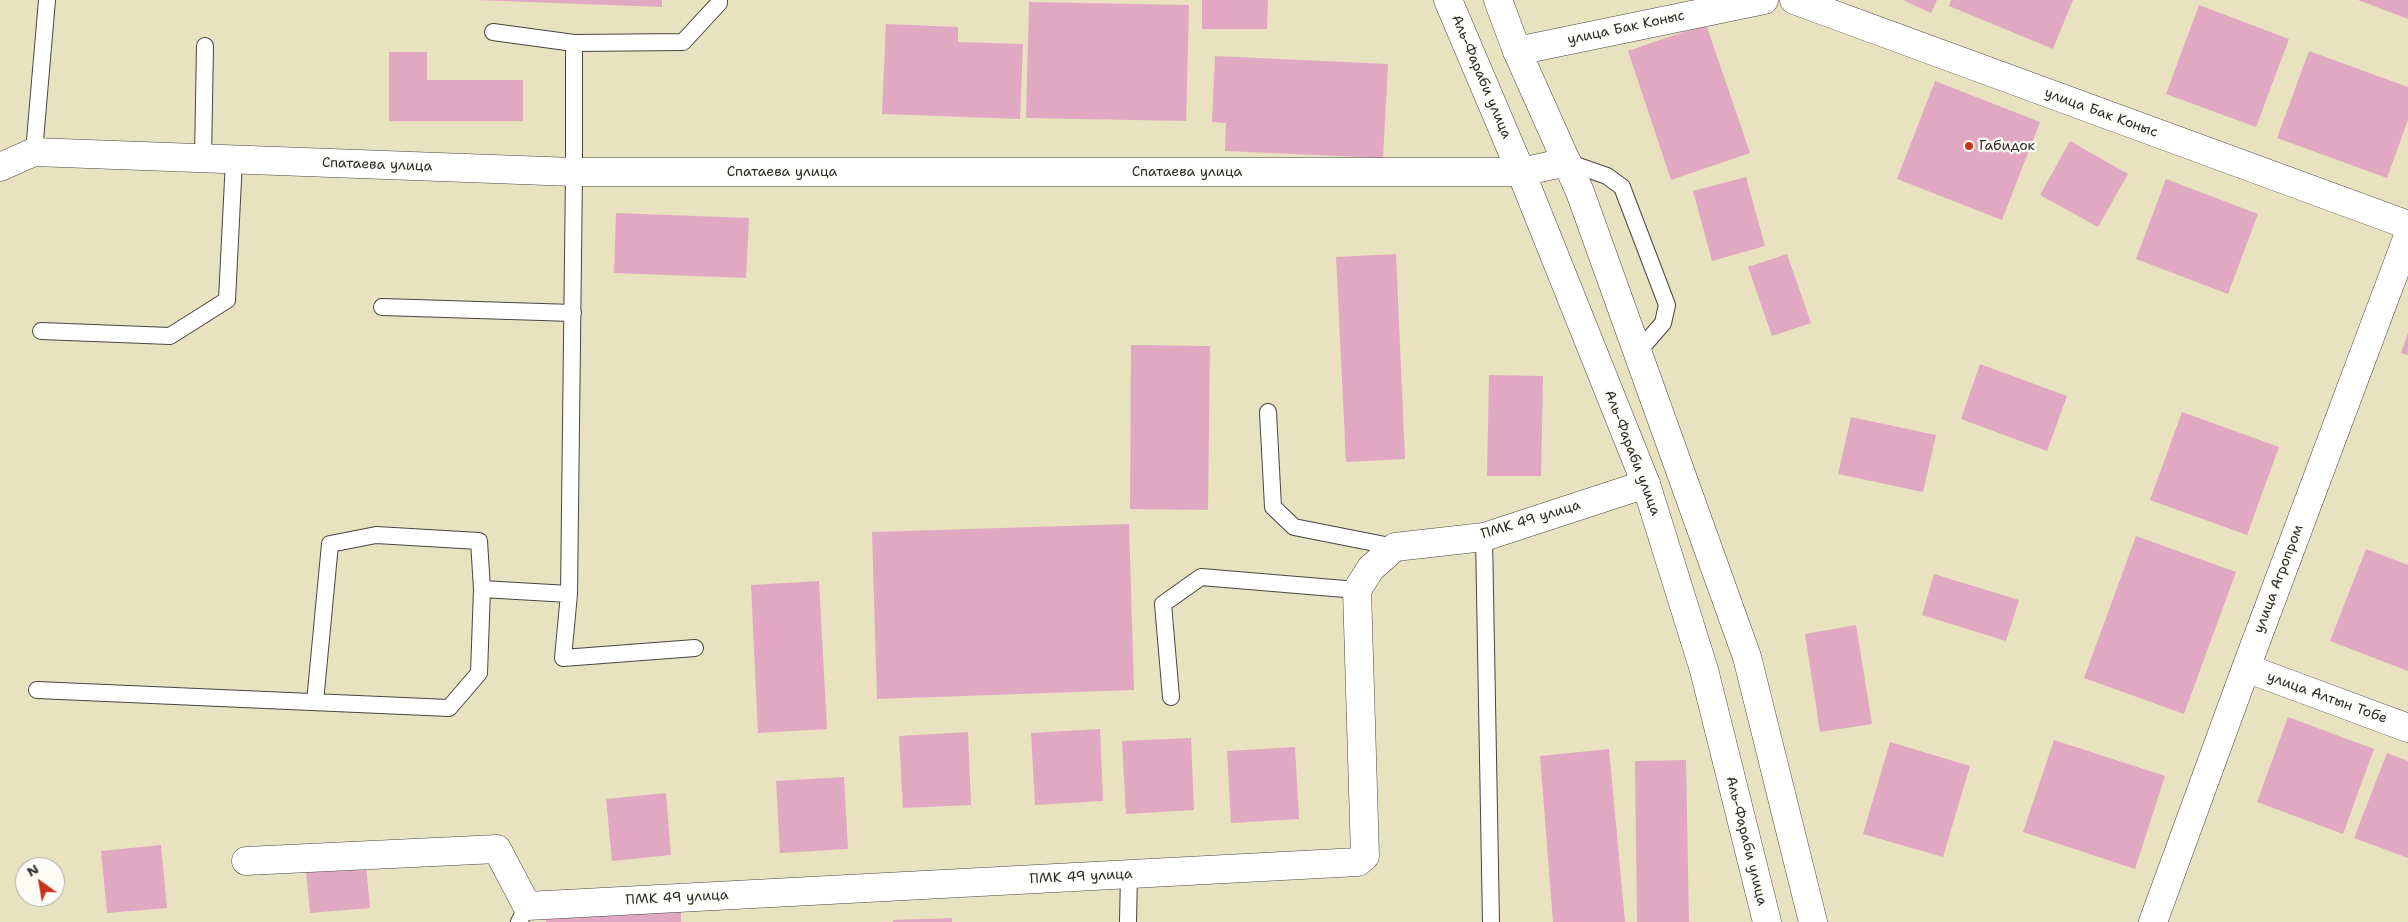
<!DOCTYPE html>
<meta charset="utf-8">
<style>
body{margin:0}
#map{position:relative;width:2408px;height:922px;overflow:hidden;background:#e8e2c0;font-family:"Shantell Sans",sans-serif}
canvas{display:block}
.north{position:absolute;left:15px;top:857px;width:50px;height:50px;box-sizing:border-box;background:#fdfcf7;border:1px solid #a9a8a5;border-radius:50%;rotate:328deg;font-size:14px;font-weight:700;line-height:20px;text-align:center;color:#2b2b2b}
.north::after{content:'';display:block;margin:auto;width:18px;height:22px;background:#c8321e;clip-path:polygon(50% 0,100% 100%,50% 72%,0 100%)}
</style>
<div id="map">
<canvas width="2408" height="922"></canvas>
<div class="north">N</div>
</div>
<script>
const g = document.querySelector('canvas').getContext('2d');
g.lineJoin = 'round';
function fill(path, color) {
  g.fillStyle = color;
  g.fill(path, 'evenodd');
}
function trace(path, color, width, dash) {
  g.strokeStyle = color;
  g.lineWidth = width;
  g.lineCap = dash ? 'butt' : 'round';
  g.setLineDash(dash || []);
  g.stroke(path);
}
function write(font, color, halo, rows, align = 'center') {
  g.font = font + ' "Shantell Sans",sans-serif';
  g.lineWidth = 4.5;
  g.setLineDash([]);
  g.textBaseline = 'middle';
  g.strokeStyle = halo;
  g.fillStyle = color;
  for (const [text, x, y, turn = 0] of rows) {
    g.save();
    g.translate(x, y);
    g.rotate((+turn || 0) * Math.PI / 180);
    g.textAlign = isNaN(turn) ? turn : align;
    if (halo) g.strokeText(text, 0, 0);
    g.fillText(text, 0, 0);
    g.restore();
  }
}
const building = new Path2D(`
 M475 0H662V7Z
 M1202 0H1268L1267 29H1202Z
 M1903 0H1937L1931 13Z
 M1951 0H2073L2053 49 1949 6Z
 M2358 0H2408V19Z
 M1029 2 1189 5 1186 121 1026 118Z
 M2199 5 2289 39 2256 127 2166 94Z
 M886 24 958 27V42L1023 44 1020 119 882 114Z
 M1706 24 1750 153 1671 180 1628 51Z
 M2309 51 2408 87V120L2387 178 2277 138Z
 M389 52H427V80H523V121H389Z
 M1215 56 1388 64 1383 158 1225 151 1226 123 1212 122Z
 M1935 81 2040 122 2002 220 1897 179Z
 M2070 141 2128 174 2098 227 2040 195Z
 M1746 177 1765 246 1712 261 1693 191Z
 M2166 179 2258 214 2228 294 2136 259Z
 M616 213 749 218 746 278 614 273Z
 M1396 254 1405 459 1346 462 1336 257Z
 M1787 254 1811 323 1772 336 1748 267Z
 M2408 333V355L2401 353Z
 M1131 345 1210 346 1208 510 1130 509Z
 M1980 364 2067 396 2047 451 1961 419Z
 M1489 375 1543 376 1541 476H1487Z
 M2182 412 2279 447 2247 535 2150 500Z
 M1851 417 1936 435 1923 492 1838 474Z
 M1129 524 1134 690 877 699 872 532Z
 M2136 536 2236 572 2184 714 2084 678Z
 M2366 549 2408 565V671L2330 641Z
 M1934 574 2019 600 2006 641 1922 615Z
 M819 581 827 729 758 733 751 585Z
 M1856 625 1872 724 1820 732 1805 634Z
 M2288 717 2374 749 2343 834 2257 802Z
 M1100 729 1103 801 1035 805 1031 733Z
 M968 732 971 805 903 808 899 736Z
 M1191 738 1194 810 1126 814 1122 741Z
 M2054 740 2165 776 2135 869 2023 832Z
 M1890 742 1970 766 1943 857 1863 834Z
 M1295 747 1299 819 1231 823 1227 751Z
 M1609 749 1625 922H1553L1540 756Z
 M2387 753 2408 761V858L2354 838Z
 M1686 760 1689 922H1637L1635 761Z
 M844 777 848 849 780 853 776 781Z
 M666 793 671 855 612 861 606 799Z
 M161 845 167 908 107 913 101 851Z
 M364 845 370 908 310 913 304 851Z
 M546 908 681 909V922H546Z
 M952 918V922H893V920Z`);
const lane = new Path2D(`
 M493 32 574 43 683 42 719 3V0
 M574 43V172L569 594 563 658 695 648
 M34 152 47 0
 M203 158 205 46
 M1567 162 1607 176 1622 187 1667 305 1663 323 1637 353
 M382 307 573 313
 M41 331 170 336 227 300 234 160
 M1268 412 1273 507 1294 527 1395 547
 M1484 537 1491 922
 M482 589 569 594
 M37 690 449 708 479 673 482 589 479 541 376 535 330 544 315 702
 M1171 697 1163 604 1201 577 1357 590
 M519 922 527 906
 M1128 922 1129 874`);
const street = new Path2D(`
 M1794 0 2408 225
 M1517 51 1764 0
 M0 167 34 152 574 172H1521L1567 162
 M2246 668 2408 728
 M246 861 497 849 527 906 1358 862 1365 856 1357 590 1371 568 1395 547 1484 537 1646 484
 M2153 922 2246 668 2408 236`);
const primary = new Path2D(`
 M1448 0 1521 172 1646 484 1704 670 1767 922
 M1498 0 1517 51 1580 192 1747 657 1813 922`);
const markers = [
 [1969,146,5,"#c8321e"]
];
const streetNames = [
 ["улица Бак Коныс",1626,28,-12],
 ["Аль-Фараби улица",1481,77,67],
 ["улица Бак Коныс",2101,113,20],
 ["Спатаева улица",377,165,2],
 ["Спатаева улица",782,172],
 ["Спатаева улица",1187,172],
 ["Аль-Фараби улица",1632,453,69],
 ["ПМК 49 улица",1531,520,-17],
 ["улица Агропром",2279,579,-69],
 ["улица Алтын Тобе",2327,698,20],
 ["Аль-Фараби улица",1746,841,76],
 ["ПМК 49 улица",1081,877,-3],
 ["ПМК 49 улица",677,898,-3]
];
const poiNames = [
 ["Габидок",1979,146]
];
fill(building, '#e0a9c1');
trace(lane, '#474641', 18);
trace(street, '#474641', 29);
trace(primary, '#474641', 29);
trace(lane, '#fff', 16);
trace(street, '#fff', 28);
trace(primary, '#fff', 28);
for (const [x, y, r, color] of markers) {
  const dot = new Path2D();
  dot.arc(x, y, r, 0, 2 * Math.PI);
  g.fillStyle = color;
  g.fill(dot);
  trace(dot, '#fdfcf7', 2);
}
write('14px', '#2b2b2b', '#fdfcf7', streetNames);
write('14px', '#2b2b2b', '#fdfcf7', poiNames, 'left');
</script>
